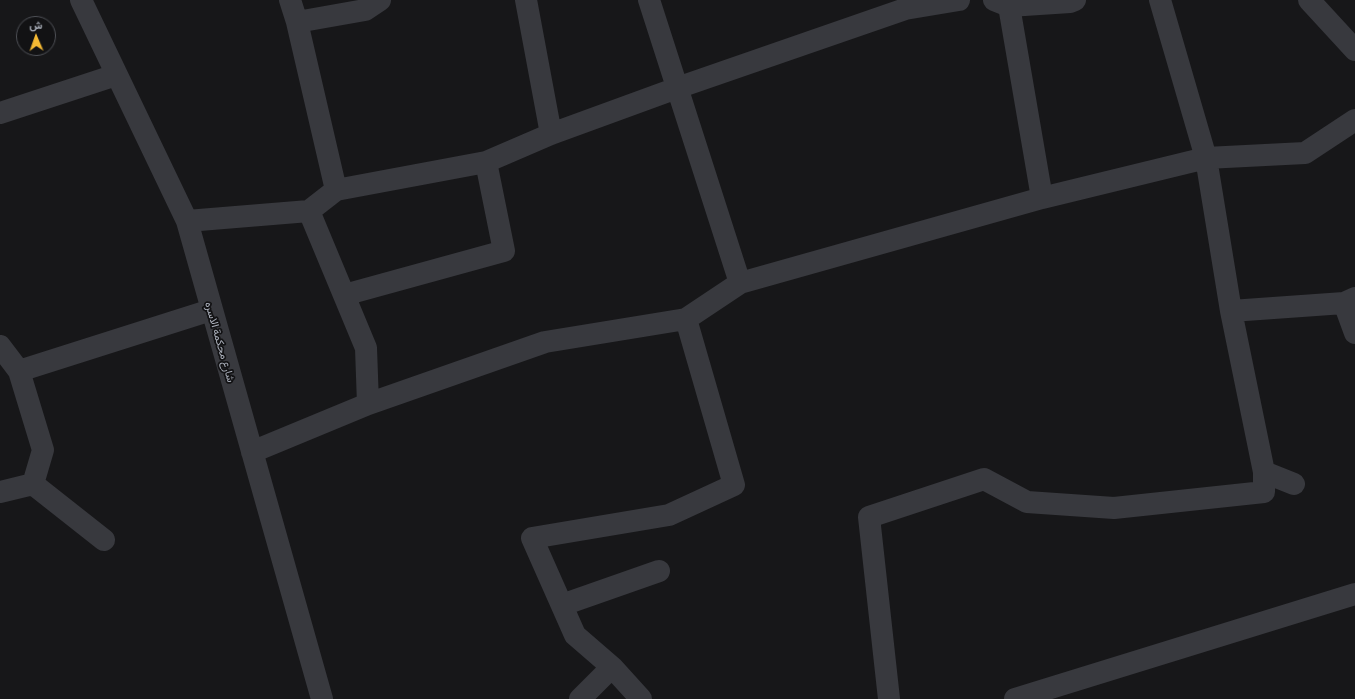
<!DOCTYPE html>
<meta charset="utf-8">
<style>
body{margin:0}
#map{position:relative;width:1355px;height:699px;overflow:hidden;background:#171719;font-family:Barlow,Vazirmatn,sans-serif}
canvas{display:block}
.north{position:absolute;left:16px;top:16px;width:40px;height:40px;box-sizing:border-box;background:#121214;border:1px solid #4e5056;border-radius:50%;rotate:358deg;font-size:11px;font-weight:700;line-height:16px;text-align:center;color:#a9aeb9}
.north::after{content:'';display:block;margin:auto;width:14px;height:18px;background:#f4b934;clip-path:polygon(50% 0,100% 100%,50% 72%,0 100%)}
</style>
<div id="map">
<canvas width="1355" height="699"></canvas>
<div class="north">ش</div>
</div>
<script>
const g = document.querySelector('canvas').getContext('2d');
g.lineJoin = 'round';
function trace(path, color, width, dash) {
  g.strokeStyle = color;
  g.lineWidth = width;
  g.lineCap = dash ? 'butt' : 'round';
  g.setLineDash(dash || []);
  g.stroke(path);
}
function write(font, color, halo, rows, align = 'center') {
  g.font = font + ' Barlow,Vazirmatn,sans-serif';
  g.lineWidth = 3.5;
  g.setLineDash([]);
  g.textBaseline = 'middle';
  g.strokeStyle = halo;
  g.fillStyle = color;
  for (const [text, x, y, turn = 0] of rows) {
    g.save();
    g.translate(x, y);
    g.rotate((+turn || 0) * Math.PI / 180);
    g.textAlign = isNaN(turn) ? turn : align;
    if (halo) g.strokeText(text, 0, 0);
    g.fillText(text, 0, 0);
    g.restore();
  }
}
const street = new Path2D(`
 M81 0 187 221 322 699
 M290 0 297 22 336 190
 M526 0 551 134
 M649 0 740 283
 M994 0 1009 6 1070 2 1075 0
 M1309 0 1355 50
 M1009 6 1042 198
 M297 22 365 10 380 0
 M0 113 116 75
 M309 211 366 348 368 404
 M187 221 309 211 336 190 486 162 551 134 677 88 905 9 959 0
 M344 295 504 251 486 162
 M1344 303 1355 333
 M1231 311 1344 303 1355 298
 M0 346 19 371 43 450 33 484
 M19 371 211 310
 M252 452 368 404 545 342 686 319 740 283 1042 198 1206 158 1305 153 1355 120
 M1264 472 1294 484
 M33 484 104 540
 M0 492 33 484
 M562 605 659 571
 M580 699 612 667
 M641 699 612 667 575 635 532 538 669 515 734 485 686 319
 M889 699 869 517 984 479 1027 502 1114 508 1264 492V472L1231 311 1206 158 1160 0
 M1015 699 1355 594`);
const streetNames = [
 ["شارع محكمة الاسره",220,342,74]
];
trace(street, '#38393e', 22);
write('11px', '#a9aeb9', '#121214', streetNames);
</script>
